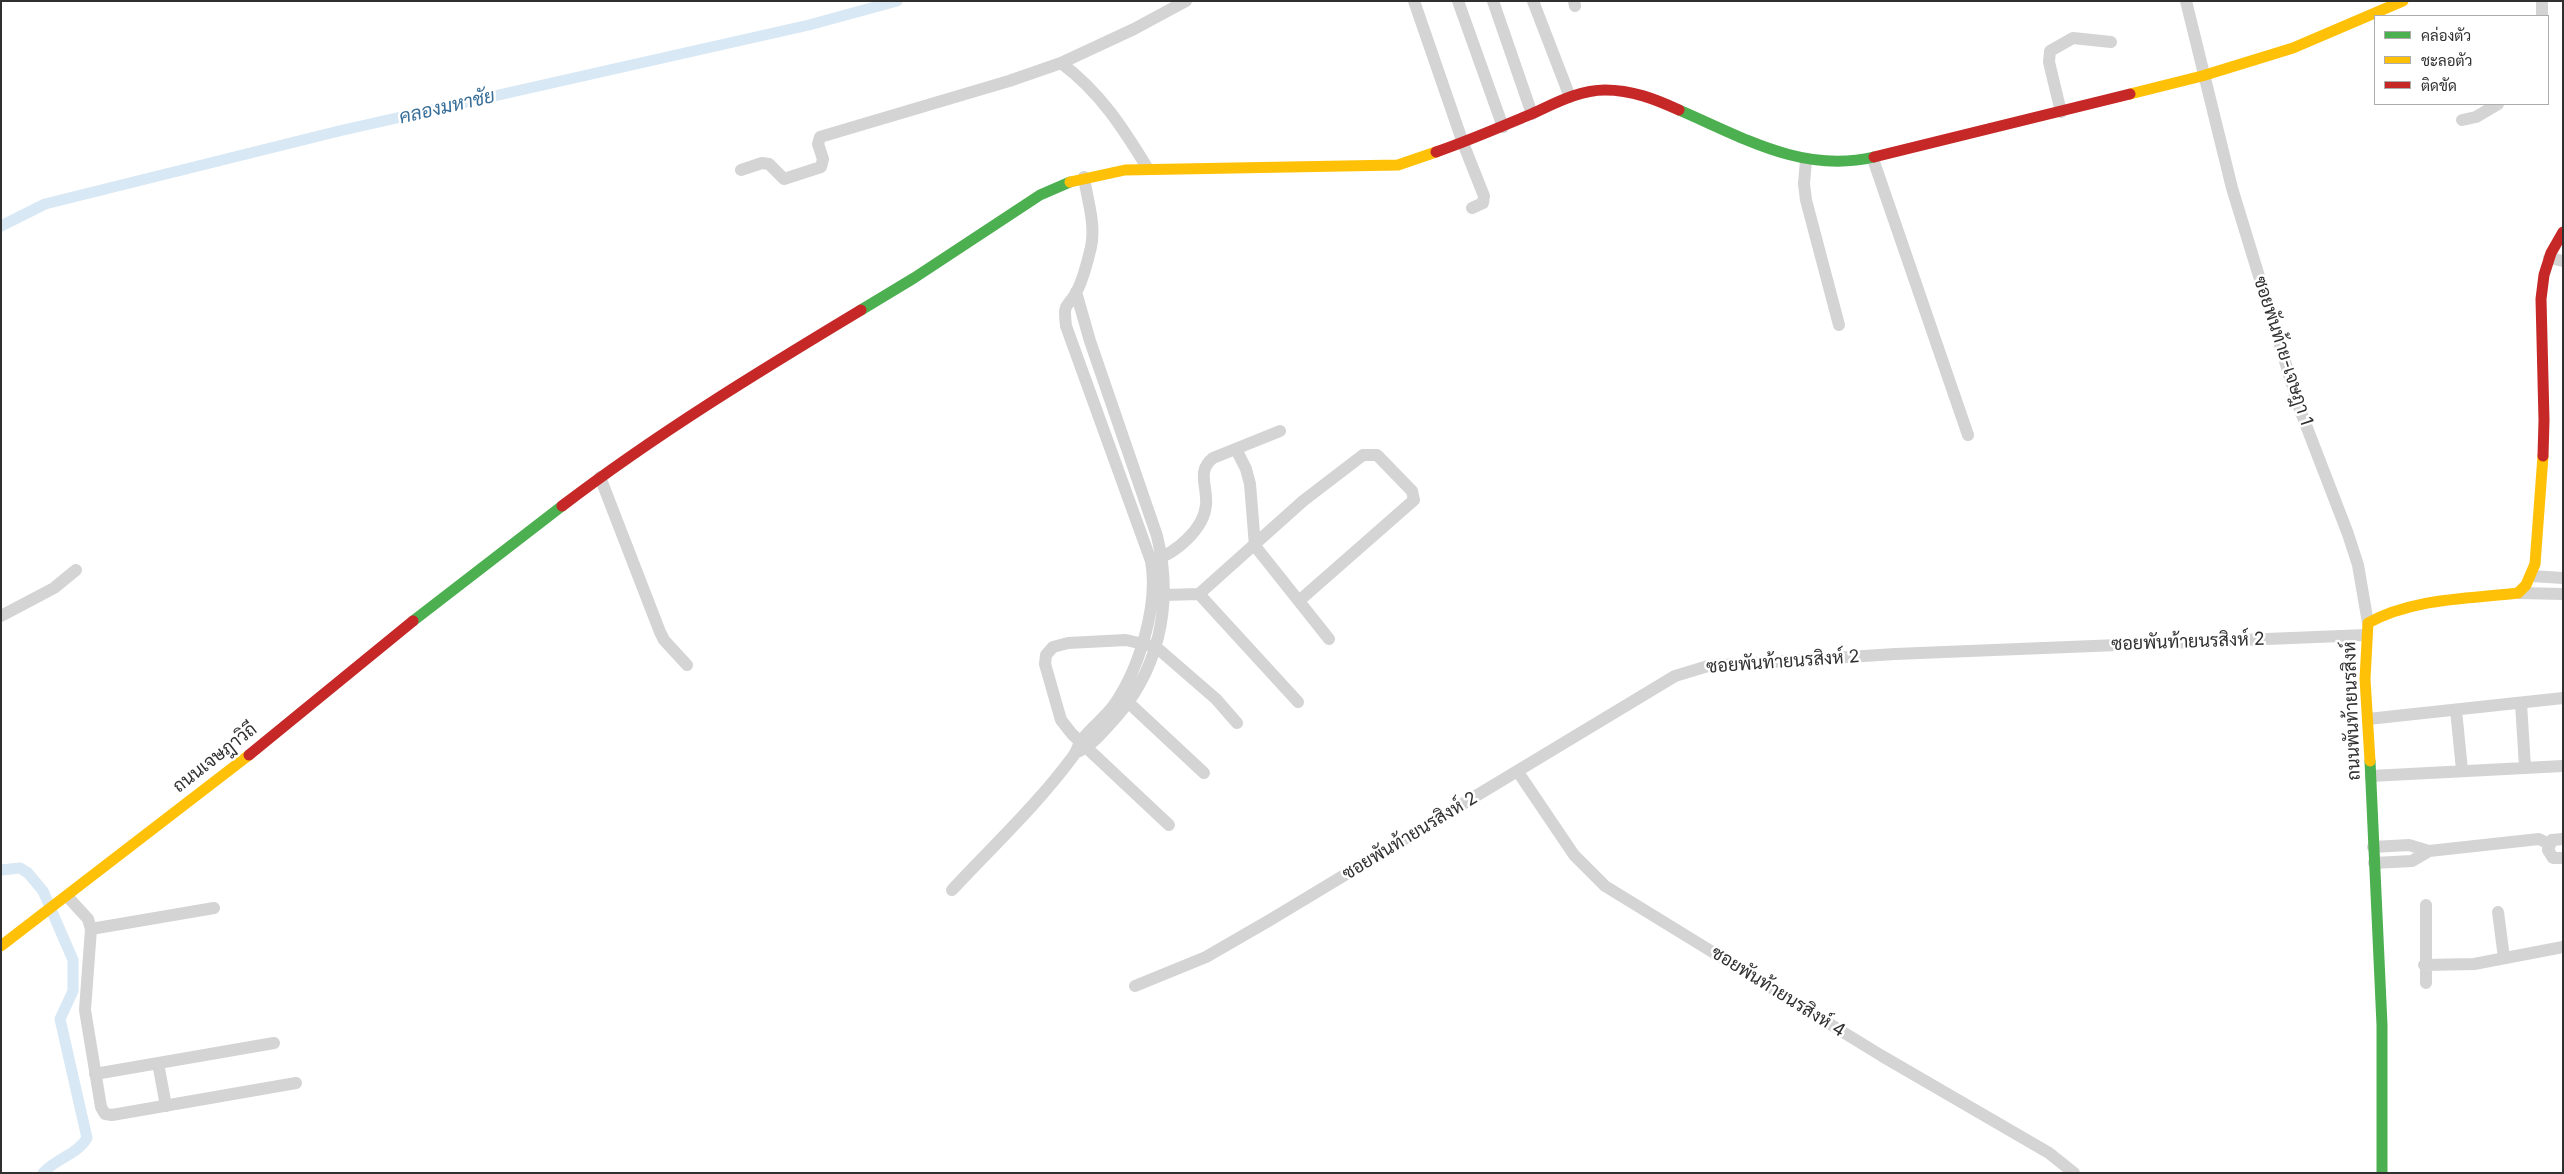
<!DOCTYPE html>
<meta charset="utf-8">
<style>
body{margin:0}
#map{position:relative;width:2564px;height:1174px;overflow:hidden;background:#fff;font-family:Inter,Sarabun,sans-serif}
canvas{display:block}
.frame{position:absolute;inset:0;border:2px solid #303030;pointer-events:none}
.legend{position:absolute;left:2374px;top:15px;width:175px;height:90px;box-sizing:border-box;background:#fff;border:1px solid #acacac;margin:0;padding:6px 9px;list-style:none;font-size:15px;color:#303030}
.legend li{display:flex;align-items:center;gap:10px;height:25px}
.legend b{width:25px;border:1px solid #acacac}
</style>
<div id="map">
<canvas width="2564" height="1174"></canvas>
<div class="frame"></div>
<ul class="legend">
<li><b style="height:6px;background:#4caf50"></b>คล่องตัว</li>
<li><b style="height:6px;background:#ffc107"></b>ชะลอตัว</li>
<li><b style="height:6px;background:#c62828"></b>ติดขัด</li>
</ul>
</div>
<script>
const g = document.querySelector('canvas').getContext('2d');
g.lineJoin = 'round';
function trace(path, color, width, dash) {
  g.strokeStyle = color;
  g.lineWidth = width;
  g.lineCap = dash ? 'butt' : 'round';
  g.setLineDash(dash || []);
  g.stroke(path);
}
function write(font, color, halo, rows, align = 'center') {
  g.font = font + ' Inter,Sarabun,sans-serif';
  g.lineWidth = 5;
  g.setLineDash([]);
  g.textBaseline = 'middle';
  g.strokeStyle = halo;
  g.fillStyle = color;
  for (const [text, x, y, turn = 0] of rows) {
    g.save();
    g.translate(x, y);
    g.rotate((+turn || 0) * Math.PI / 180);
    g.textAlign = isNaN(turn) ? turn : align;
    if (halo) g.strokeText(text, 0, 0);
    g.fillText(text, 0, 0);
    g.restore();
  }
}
const canal = new Path2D(`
 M1 226 45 204 339 131 809 25 897 1
 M1 870 20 868 28 873 43 891 73 960V991L60 1019 87 1138C77 1155 56 1158 43 1173`);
const street = new Path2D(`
 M1414 1 1463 143 1484 196 1483 203 1472 208
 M1458 1 1503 127
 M1493 1 1532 114
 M1533 1 1570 97
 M1574 1 1575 6
 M2186 1 2232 188 2299 407 2348 534 2358 565 2368 623
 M2542 1V16
 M1061 63C1100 92 1123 128 1148 169
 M2061 112 2049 62 2050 51 2073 38 2111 42
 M2462 120 2476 117 2498 104
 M1873 159 1968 435
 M1806 160 1804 184 1806 200 1839 325
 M741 170 762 163 769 164 784 179 821 167 823 159 818 144 820 137 1009 81 1061 63 1134 29 1186 1
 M2549 258 2563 261
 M1236 449 1246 469 1250 484 1255 546 1329 639
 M600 477 660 632 664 640 687 665
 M1154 560C1176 553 1204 529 1206 505 1208 487 1196 471 1213 458L1280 431
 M2531 576 2563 578
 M2518 593 2563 594
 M1199 594 1303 501 1363 455H1377L1412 491 1414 500 1300 600
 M1164 595 1199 594 1298 702
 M1 616 54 588 76 570
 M2521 703 2525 767
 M1130 704 1204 773
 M2456 710 2462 770
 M2368 719 2563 698
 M1075 753C1090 747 1099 736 1110 724 1159 673 1174 604 1157 536L1090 341 1076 292
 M1518 772 1574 855 1605 886 1882 1056 2049 1153 2074 1173
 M2371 776 2563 766
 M1169 825 1072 734 1061 720 1045 664 1046 655 1053 647 1068 643 1126 640 1156 647 1216 699 1237 723
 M2563 839 2552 840 2548 850 2553 858H2563
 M2373 847 2409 845 2429 851 2539 839 2549 844
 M2374 863 2412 861 2429 851
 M952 890C993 846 1039 803 1074 755 1077 751 1078 745 1081 741 1090 728 1105 718 1114 705 1139 669 1159 605 1151 561L1066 326C1063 300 1067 310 1077 291 1083 279 1088 260 1091 247 1096 224 1087 199 1084 177
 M67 896 88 919 91 929 85 1010 101 1107 105 1114 112 1115 296 1083
 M2498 912 2504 958
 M91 929 214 908
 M2424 965 2474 964 2563 947
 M2426 983V905
 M1135 986 1206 957 1270 920 1675 676 1708 666 1895 654 2366 635
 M158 1063 166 1106
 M95 1074 274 1043`);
const fast = new Path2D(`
 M1679 110C1742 137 1803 174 1874 157
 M861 310 914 278 1040 195 1070 182
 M413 621 562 506
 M2370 761 2382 1025V1173`);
const slow = new Path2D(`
 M2130 94 2202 76 2293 48 2403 1
 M1070 182 1125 170 1398 165 1436 152
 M2370 761 2365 679 2368 623C2413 598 2468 599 2518 593L2526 585 2535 564 2543 456
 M1 946 249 755`);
const jam = new Path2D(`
 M1436 152C1468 141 1498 128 1529 115 1552 105 1578 90 1605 90 1632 90 1655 99 1679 110
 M1874 157 2130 94
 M2543 456 2544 420 2541 299 2544 275 2551 253 2563 232
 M562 506C658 433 758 372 861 310
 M249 755 413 621`);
const streetNames = [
 ["ซอยพันท้าย-เจษฎา 1",2283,351,72],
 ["ซอยพันท้ายนรสิงห์ 2",2188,642,-2],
 ["ซอยพันท้ายนรสิงห์ 2",1783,662,-4],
 ["ถนนพันท้ายนรสิงห์",2352,711,-92],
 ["ถนนเจษฎาวิถี",215,758,-38],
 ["ซอยพันท้ายนรสิงห์ 2",1410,836,-31],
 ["ซอยพันท้ายนรสิงห์ 4",1778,992,32]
];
const waterNames = [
 ["คลองมหาชัย",447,107,-13]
];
trace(canal, '#d8e8f4', 11);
trace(street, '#d4d4d4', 12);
trace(fast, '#4caf50', 11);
trace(slow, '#ffc107', 11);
trace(jam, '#c62828', 11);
write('18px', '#303030', '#fff', streetNames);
write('italic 19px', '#386e98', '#fff', waterNames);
</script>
